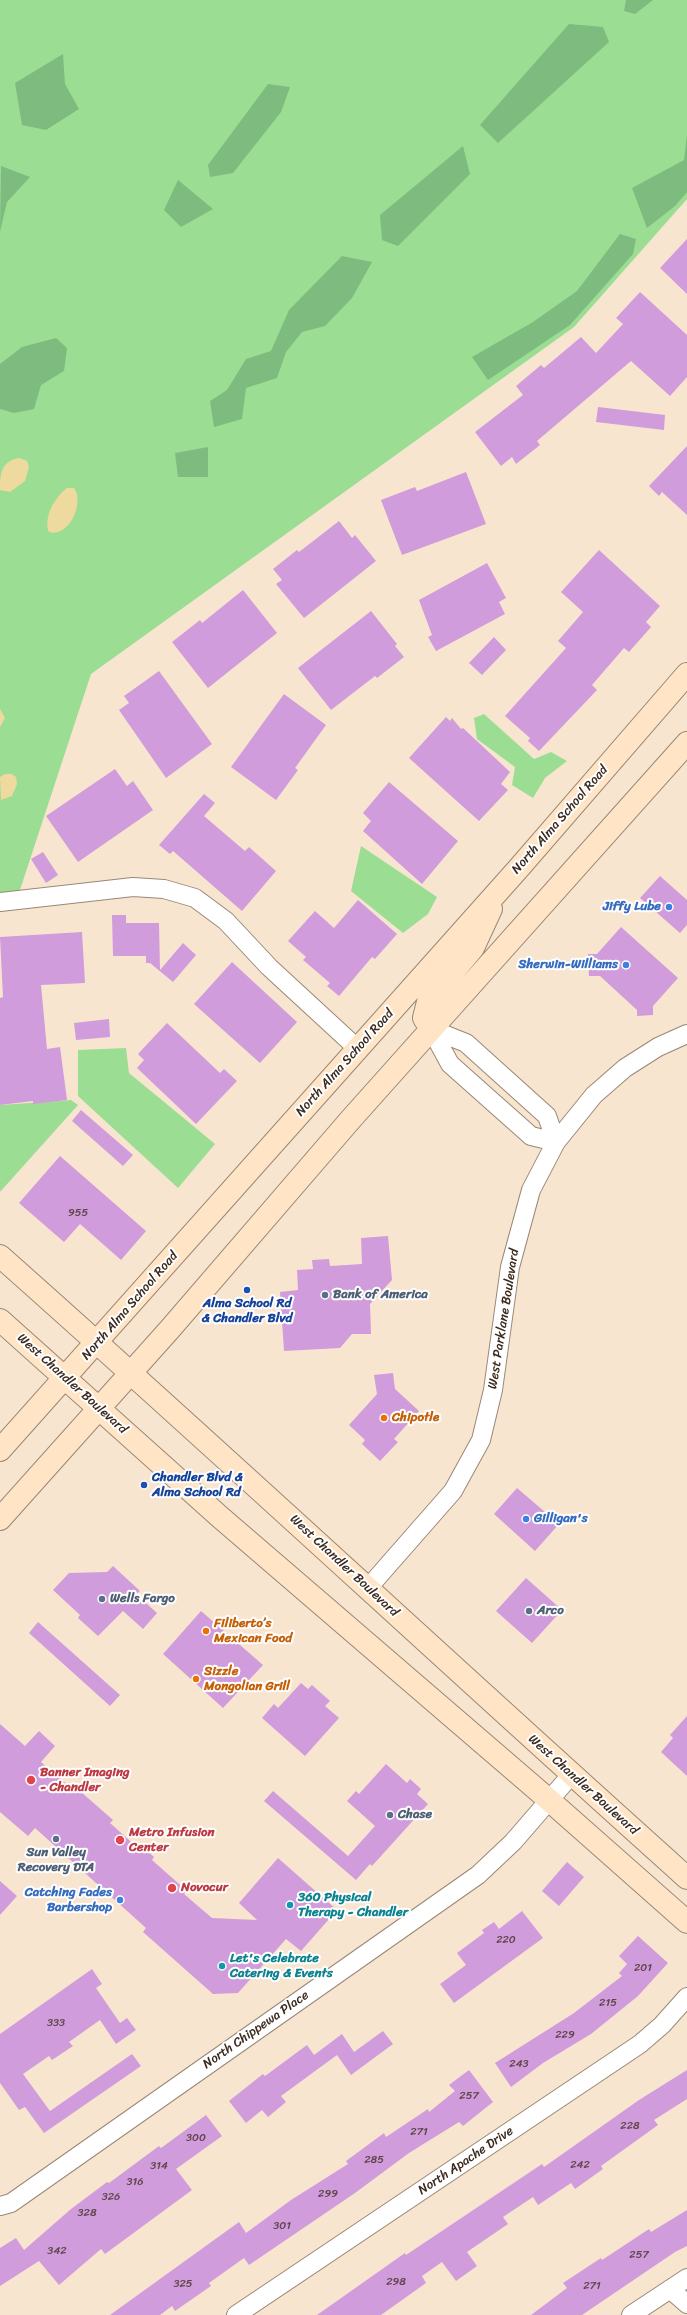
<!DOCTYPE html>
<meta charset="utf-8">
<style>
body{margin:0}
canvas{display:block;background:#f7e5d0}
</style>
<canvas width="687" height="2315"></canvas>
<script>
const g = document.querySelector('canvas').getContext('2d');
g.lineJoin = 'round';
function fill(path, color) {
  g.fillStyle = color;
  g.fill(path, 'evenodd');
}
function trace(path, color, width, dash) {
  g.strokeStyle = color;
  g.lineWidth = width;
  g.lineCap = dash ? 'butt' : 'round';
  g.setLineDash(dash || []);
  g.stroke(path);
}
function write(font, color, halo, rows, align = 'center') {
  g.font = font + ' Sriracha,sans-serif';
  g.lineWidth = 4;
  g.setLineDash([]);
  g.textBaseline = 'middle';
  g.strokeStyle = halo;
  g.fillStyle = color;
  for (const [text, x, y, turn = 0] of rows) {
    g.save();
    g.translate(x, y);
    g.rotate((+turn || 0) * Math.PI / 180);
    g.textAlign = isNaN(turn) ? turn : align;
    if (halo) g.strokeText(text, 0, 0);
    g.fillText(text, 0, 0);
    g.restore();
  }
}
const green = new Path2D(`
 M0 0H687V199L574 327 91 674 16 902H0Z
 M484 714 534 759 551 752 567 761 545 778 533 798 512 785 515 767 477 739 474 718Z
 M361 846 437 897 428 914 403 933 351 891Z
 M126 1048 129 1073 215 1144 178 1188 78 1096V1050Z
 M71 1100 78 1105 0 1192V1105Z`);
const forest = new Path2D(`
 M626 0H653L635 14 624 11Z
 M569 24 603 27 609 42 498 143 480 125Z
 M63 54 65 84 79 109 46 130 22 125 15 83Z
 M268 84 290 87 281 112 233 173 210 177 208 165Z
 M687 135V192L675 206 647 228 632 188 684 160Z
 M463 146 470 174 398 246 382 240 380 215Z
 M1 166 30 177 7 202 0 232Z
 M178 180 213 209 181 227 164 210Z
 M620 234 636 239 633 254 570 325 488 380 472 357 533 322 577 291Z
 M342 256 372 262 352 298 325 326 302 332 286 352 277 378 246 388 242 419 214 427 210 401 227 390 246 359 271 351 289 310Z
 M56 338 67 348 64 371 41 385 34 409 14 413 0 409V364L22 347Z
 M208 447V477H178L175 453Z`);
const sand = new Path2D(`
 M19 458 27 461 29 467 25 481 10 492 0 490C0 474 1 461 19 458Z
 M67 488H74C85 502 69 538 49 532 43 517 55 497 67 488Z
 M0 709 5 718 0 727Z
 M5 774H12L16 777 17 784 12 796 1 800 0 777Z`);
const building = new Path2D(`
 M687 239V294L660 268Z
 M640 292 687 335V377L670 396 631 361 537 441 540 445 516 464 512 457 501 466 475 432 523 395 516 386 541 365 544 368 581 337 596 353 623 324 616 318Z
 M598 407 665 415 664 430 596 422Z
 M687 446V515L662 492 659 496 649 486Z
 M466 472 486 524 402 555 381 500 415 487 417 491Z
 M339 521 352 538 355 535 376 561 304 618 276 584 282 580 273 569 297 550 299 552Z
 M599 550 660 606 646 622 651 627 629 652 624 648 592 685 597 690 539 751 528 741 530 738 505 716 566 648 558 641 583 612 561 592Z
 M487 563 506 598 499 602 505 614 436 651 428 637 432 635 419 600Z
 M243 590 277 633 208 688 172 642 200 620 202 623Z
 M371 611 397 644 395 646 404 657 377 678 375 676 331 710 298 668Z
 M494 637 506 650 482 675 469 663Z
 M159 671 212 744 166 778 119 710 129 703 124 696Z
 M284 694 326 725 295 768 298 770 276 800 231 767Z
 M446 717 450 721 452 718 461 729 463 728 510 772 501 784 508 790 479 821 409 758Z
 M115 769 127 786 133 781 153 810 78 862 46 816Z
 M389 782 458 841 422 884 363 831 371 821 363 813Z
 M204 794 215 803 204 816 245 851 249 847 276 871 242 911 173 851 170 854 159 845Z
 M43 852 58 875 46 883 31 859Z
 M660 876 687 900V925L680 933 640 898Z
 M358 900 397 934 375 959 372 957 339 996 327 986 330 983 303 960 306 957 288 941 315 911 334 928Z
 M112 915H126V923H159L160 970 183 943 196 955 173 982 150 963H146V956H113Z
 M621 927 678 978 653 1006V1015L637 1016V1010L600 976H589L588 954H597Z
 M82 932 85 983 41 985 47 1049 60 1047 67 1100 33 1104V1101L0 1105V998L3 997 0 937Z
 M232 962 297 1022 260 1063 194 1004Z
 M109 1019 110 1037 76 1040 74 1023Z
 M167 1023 220 1073 224 1069 237 1081 196 1124 137 1068 144 1060 138 1054Z
 M81 1110 133 1155 123 1166 72 1121Z
 M60 1156 146 1231 121 1260 80 1224 64 1242 19 1203Z
 M388 1236 392 1280 370 1304 371 1334H352L340 1348 284 1351 280 1292 298 1290 297 1270 313 1269 312 1260 329 1259 330 1266 362 1264 361 1238Z
 M393 1373 395 1389 419 1411 394 1439 398 1442 380 1461 362 1444 365 1440 349 1425 377 1394 374 1375Z
 M517 1488 559 1524 535 1551 494 1514Z
 M113 1566 140 1591 136 1594 157 1613 143 1629 123 1611 98 1636 78 1618 80 1615 53 1590 69 1573 107 1572Z
 M526 1578 562 1610 532 1643 496 1611Z
 M201 1611 263 1665 223 1708 163 1654Z
 M38 1622 120 1695 110 1706 29 1633Z
 M301 1683 308 1689 312 1685 330 1701 325 1706 339 1718 305 1756 262 1718 274 1704 278 1708Z
 M687 1716V1776L661 1752 673 1738 670 1735Z
 M0 1724 25 1746 39 1731 55 1746 41 1762 69 1786 72 1784 113 1820 110 1823 139 1849 142 1846 154 1857 152 1860 187 1891 184 1894 212 1918 257 1920 239 1903 278 1858 337 1910 301 1951 286 1939 238 1993 213 1994 143 1932 146 1928 35 1828 28 1836 0 1812Z
 M386 1764 407 1783 410 1779 421 1789 417 1794 428 1804 372 1866 370 1864 356 1880 264 1801 273 1791 348 1856 375 1826 347 1801 356 1791 359 1794Z
 M567 1862 584 1877 559 1906 542 1891Z
 M0 1881 17 1896 0 1915Z
 M522 1911 543 1938 454 2003 440 1984 466 1965 457 1953 484 1933 482 1930 494 1922 499 1929Z
 M638 1936 668 1963 638 1996 591 2034 543 2063 511 2087 495 2063 574 2013 622 1976 619 1973 627 1964 619 1956Z
 M92 1969 102 1984 96 1988 120 2023 127 2018 136 2030 116 2044 100 2020 69 2042 73 2046 52 2060 49 2056 23 2074 50 2111 132 2054 141 2066 44 2133 25 2107 19 2110 0 2083V2034Z
 M383 2031 393 2044 351 2075 337 2055 281 2096 286 2102 268 2117 262 2110 246 2123 229 2101 263 2074 265 2076 307 2045 314 2055 342 2034 354 2052Z
 M469 2070 493 2102 463 2126 459 2122 409 2153 355 2193 249 2265 244 2258 209 2283 211 2286 175 2311 172 2306 160 2315H110L239 2222 246 2233 291 2200 348 2164 346 2161 384 2133 386 2137 428 2109 429 2112 455 2091 449 2085Z
 M687 2070V2099L654 2120 658 2125 601 2166 603 2169 575 2189 571 2183 538 2205 533 2197 503 2217 508 2224 467 2252 477 2266 456 2281 442 2262 422 2276 426 2283 381 2315H317L405 2253 406 2255 542 2164 544 2167 639 2100Z
 M206 2115 222 2136 176 2169 192 2190 105 2254 101 2249 59 2285 39 2261 0 2286V2248L16 2238 24 2250 71 2209 107 2182 109 2183 159 2146 161 2148Z
 M687 2210V2246L675 2252 582 2315H531L567 2288 563 2283 601 2258 602 2260 649 2229 651 2232Z`);
const street = new Path2D(`
 M0 902 133 887 164 889 195 898 226 921 269 967 358 1049
 M431 1029 466 1043 547 1116 556 1142
 M431 1029 450 1064 531 1136 556 1142
 M368 1588 453 1491 481 1440 493 1390 510 1267 531 1190 556 1142 594 1095 625 1068 658 1047 687 1034
 M0 2206 11 2203 478 1875 513 1842 571 1775
 M670 2289 687 2304
 M236 2315 640 2044 662 2025 687 1997
 M631 2315 687 2278`);
const secondary = new Path2D(`
 M431 1029 424 1018 428 1002 473 948 491 909
 M0 1256C231 1461 457 1672 687 1878
 M0 1320 220 1517 549 1800 687 1922
 M0 1450 518 869 687 674
 M0 1519 170 1329 351 1119 687 743`);
const markers = [
 [669,907,4,"#3f7fe0"],
 [626,965,4,"#3f7fe0"],
 [247,1290,4,"#1a4fb4"],
 [325,1295,4,"#5c6f8a"],
 [384,1418,4,"#e8710a"],
 [144,1485,4,"#1a4fb4"],
 [526,1519,4,"#3f7fe0"],
 [102,1599,4,"#5c6f8a"],
 [529,1611,4,"#5c6f8a"],
 [206,1631,4,"#e8710a"],
 [196,1679,4,"#e8710a"],
 [31,1780,5,"#e0444e"],
 [390,1815,4,"#5c6f8a"],
 [56,1839,4,"#5c6f8a"],
 [120,1840,5,"#e0444e"],
 [172,1888,5,"#e0444e"],
 [120,1900,4,"#3f7fe0"],
 [290,1905,4,"#0f9aa8"],
 [222,1966,4,"#0f9aa8"]
];
const numberNames = [
 ["955",78,1213],
 ["220",506,1940],
 ["201",643,1968],
 ["215",608,2003],
 ["333",56,2023],
 ["229",565,2035],
 ["243",519,2064],
 ["257",469,2096],
 ["228",630,2126],
 ["271",419,2132],
 ["300",196,2138],
 ["285",374,2160],
 ["242",580,2165],
 ["314",159,2166],
 ["316",135,2182],
 ["299",328,2194],
 ["326",111,2197],
 ["328",87,2213],
 ["301",282,2226],
 ["342",57,2251],
 ["257",639,2255],
 ["298",396,2282],
 ["325",183,2284],
 ["271",592,2286]
];
const streetNames = [
 ["North Alma School Road",560,820,-49],
 ["North Alma School Road",345,1063,-48],
 ["North Alma School Road",130,1306,-49],
 ["West Parklane Boulevard",504,1319,-81],
 ["West Chandler Boulevard",72,1384,42],
 ["West Chandler Boulevard",344,1566,43],
 ["West Chandler Boulevard",583,1785,42],
 ["North Chippewa Place",256,2030,-35],
 ["North Apache Drive",466,2161,-34]
];
const shopNames = [
 ["Jiffy Lube",661,907],
 ["Sherwin-Williams",618,965],
 ["Gilligan's",534,1519,"left"],
 ["Catching Fades",112,1893],
 ["Barbershop",112,1908]
];
const serviceNames = [
 ["Bank of America",333,1295],
 ["Wells Fargo",110,1599],
 ["Arco",537,1611],
 ["Chase",398,1815],
 ["Sun Valley",56,1853,"center"],
 ["Recovery DTA",56,1868,"center"]
];
const transitNames = [
 ["Alma School Rd",247,1304],
 ["& Chandler Blvd",247,1319],
 ["Chandler Blvd &",152,1478,"left"],
 ["Alma School Rd",152,1493,"left"]
];
const foodNames = [
 ["Chipotle",392,1418],
 ["Filiberto’s",214,1624],
 ["Mexican Food",214,1639],
 ["Sizzle",204,1672],
 ["Mongolian Grill",204,1687]
];
const healthNames = [
 ["Banner Imaging",40,1773],
 ["- Chandler",40,1788],
 ["Metro Infusion",129,1833],
 ["Center",129,1848],
 ["Novocur",181,1888]
];
const cultureNames = [
 ["360 Physical",298,1898],
 ["Therapy - Chandler",298,1913],
 ["Let's Celebrate",230,1959],
 ["Catering & Events",230,1974]
];
fill(green, '#9cdd94');
fill(forest, '#7dbc7e');
fill(sand, '#eeda9e');
fill(building, '#d19cdb');
trace(street, '#987', 20);
trace(secondary, '#987', 24);
trace(street, '#fff', 18);
trace(secondary, '#ffe4c6', 22);
for (const [x, y, r, color] of markers) {
  const dot = new Path2D();
  dot.arc(x, y, r, 0, 2 * Math.PI);
  g.fillStyle = color;
  g.fill(dot);
  trace(dot, '#fff', 1.5);
}
write('11px', '#60464d', null, numberNames);
write('13px', '#3b2a1e', '#fff', streetNames);
write('bold 13px', '#366cbe', '#fff', shopNames, 'right');
write('bold 13px', '#4e5e75', '#fff', serviceNames, 'left');
write('bold 13px', '#164399', '#fff', transitNames);
write('bold 13px', '#c56008', '#fff', foodNames, 'left');
write('bold 13px', '#be3a42', '#fff', healthNames, 'left');
write('bold 13px', '#0d838f', '#fff', cultureNames, 'left');
</script>
